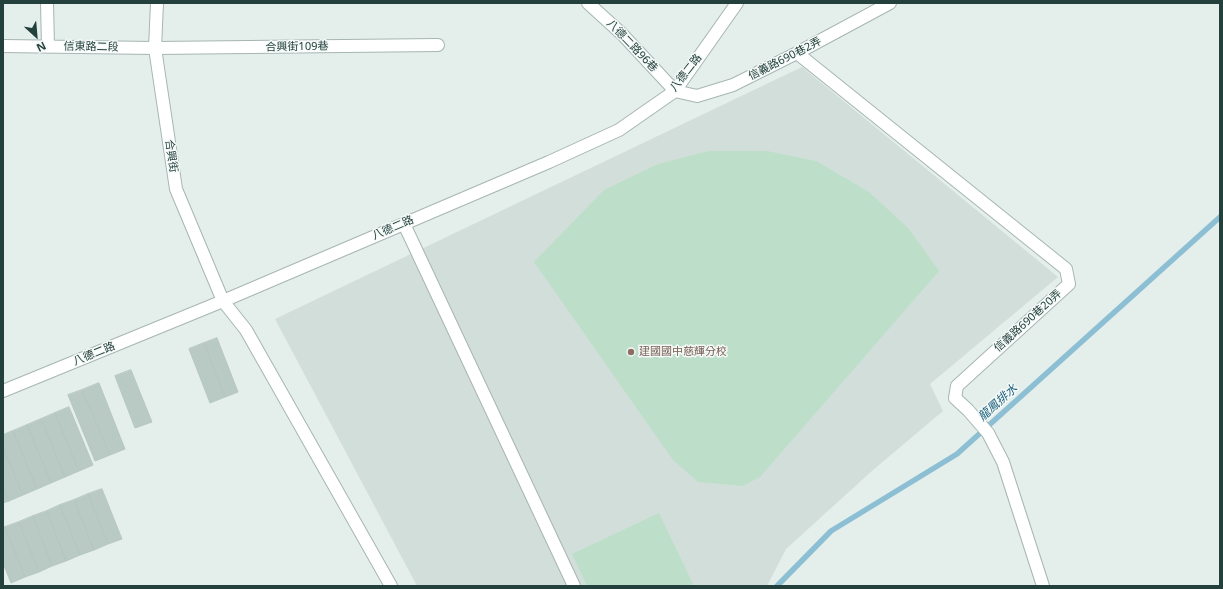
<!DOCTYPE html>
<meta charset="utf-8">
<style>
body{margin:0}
#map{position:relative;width:1223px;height:589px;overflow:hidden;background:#e4eeeb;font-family:"Noto Sans",sans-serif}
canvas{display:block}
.frame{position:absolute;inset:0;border:4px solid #23403c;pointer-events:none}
.north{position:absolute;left:16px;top:16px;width:40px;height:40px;-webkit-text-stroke:3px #f5faf8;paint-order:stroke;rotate:154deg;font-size:11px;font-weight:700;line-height:16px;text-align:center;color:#23403c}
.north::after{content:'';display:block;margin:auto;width:14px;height:18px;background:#23403c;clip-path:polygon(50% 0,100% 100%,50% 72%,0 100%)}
</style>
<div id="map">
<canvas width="1223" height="589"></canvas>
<div class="frame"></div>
<div class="north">N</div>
</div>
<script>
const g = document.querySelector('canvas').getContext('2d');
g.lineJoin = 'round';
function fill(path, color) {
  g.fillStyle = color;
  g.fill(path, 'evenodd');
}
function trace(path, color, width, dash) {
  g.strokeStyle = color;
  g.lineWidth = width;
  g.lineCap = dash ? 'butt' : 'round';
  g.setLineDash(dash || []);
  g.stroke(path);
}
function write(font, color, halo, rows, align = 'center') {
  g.font = font + ' "Noto Sans","Noto Sans TC",sans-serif';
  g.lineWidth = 3;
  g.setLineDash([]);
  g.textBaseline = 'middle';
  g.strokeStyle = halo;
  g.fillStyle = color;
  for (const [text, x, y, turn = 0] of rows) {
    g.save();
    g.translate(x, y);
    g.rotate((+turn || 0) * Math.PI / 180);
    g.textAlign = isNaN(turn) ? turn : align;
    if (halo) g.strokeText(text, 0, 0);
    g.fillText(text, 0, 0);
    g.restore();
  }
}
const built = new Path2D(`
 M802 67 1058 277 930 384 943 411 873 470 786 549 767 586H417L275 319Z`);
const green = new Path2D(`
 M709 151H767L816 161 869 192 909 229 939 271 760 477 743 486 698 482 673 460 534 262 604 190 658 164Z
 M659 513 693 584 689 586H587L572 554Z`);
const stream = new Path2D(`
 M777 586 831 531 957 454 1220 217`);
const building = new Path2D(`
 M217 338 238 392 225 397 204 343Z
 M204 343 225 397 210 403 189 349Z
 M131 370 152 422 135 428 115 376Z
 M99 383 125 449 110 455 82 390Z
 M82 390 110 455 95 461 68 395Z
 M69 407 93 465 79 471 55 413Z
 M55 413 79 471 65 477 41 419Z
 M41 419 65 477 51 483 27 425Z
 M27 425 51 483 37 489 13 431Z
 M13 431 37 489 23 495 3 448V435Z
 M3 448 23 495 9 501 3 487Z
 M3 487 9 501 3 503Z
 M102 489 122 539 108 544 88 494Z
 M88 494 108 544 94 550 74 500Z
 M74 500 94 550 80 555 60 505Z
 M60 505 80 555 66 561 47 511Z
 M47 511 66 561 52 566 33 516Z
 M33 516 52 566 39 572 19 522Z
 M19 522 39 572 25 577 5 527Z
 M5 527 25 577 11 583 3 563V528Z`);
const minor = new Path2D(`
 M47 3 48 47
 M157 3 155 48 176 189 223 301 246 330 391 586
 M588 3 622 34 675 91
 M3 46 155 48 438 45
 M797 53 1066 269 1069 284 957 386 955 398 968 410 988 433 1003 462 1043 586
 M675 91 697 96 733 85 797 53 890 3
 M404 224 574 586
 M3 391 223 301 549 162 619 130 675 91 737 3`);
const markers = [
 [631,352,4,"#8d6e63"]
];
const streetNames = [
 ["八德二路96巷",632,46,46],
 ["信東路二段",91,47,1],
 ["合興街109巷",297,47,-1],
 ["信義路690巷2弄",785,59,-27],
 ["八德二路",686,73,-52],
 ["合興街",171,156,82],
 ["八德二路",393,228,-23],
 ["信義路690巷20弄",1028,321,-42],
 ["八德二路",94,354,-22]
];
const educationNames = [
 ["建國國中慈輝分校",639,352]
];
const waterNames = [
 ["龍鳳排水",998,403,-42]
];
fill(built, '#d2deda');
fill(green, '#bddfca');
trace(stream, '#8cbfd3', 5.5);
fill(building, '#b9c9c4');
trace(building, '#b6c7c3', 1);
trace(minor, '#a6b6b3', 14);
trace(minor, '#fff', 12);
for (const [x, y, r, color] of markers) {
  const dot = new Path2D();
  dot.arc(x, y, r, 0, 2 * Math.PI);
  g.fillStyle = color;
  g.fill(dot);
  trace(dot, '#f5faf8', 1.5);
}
write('11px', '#23403c', '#f5faf8', streetNames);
write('11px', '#785e54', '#f5faf8', educationNames, 'left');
write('italic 12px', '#1c607d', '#f5faf8', waterNames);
</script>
